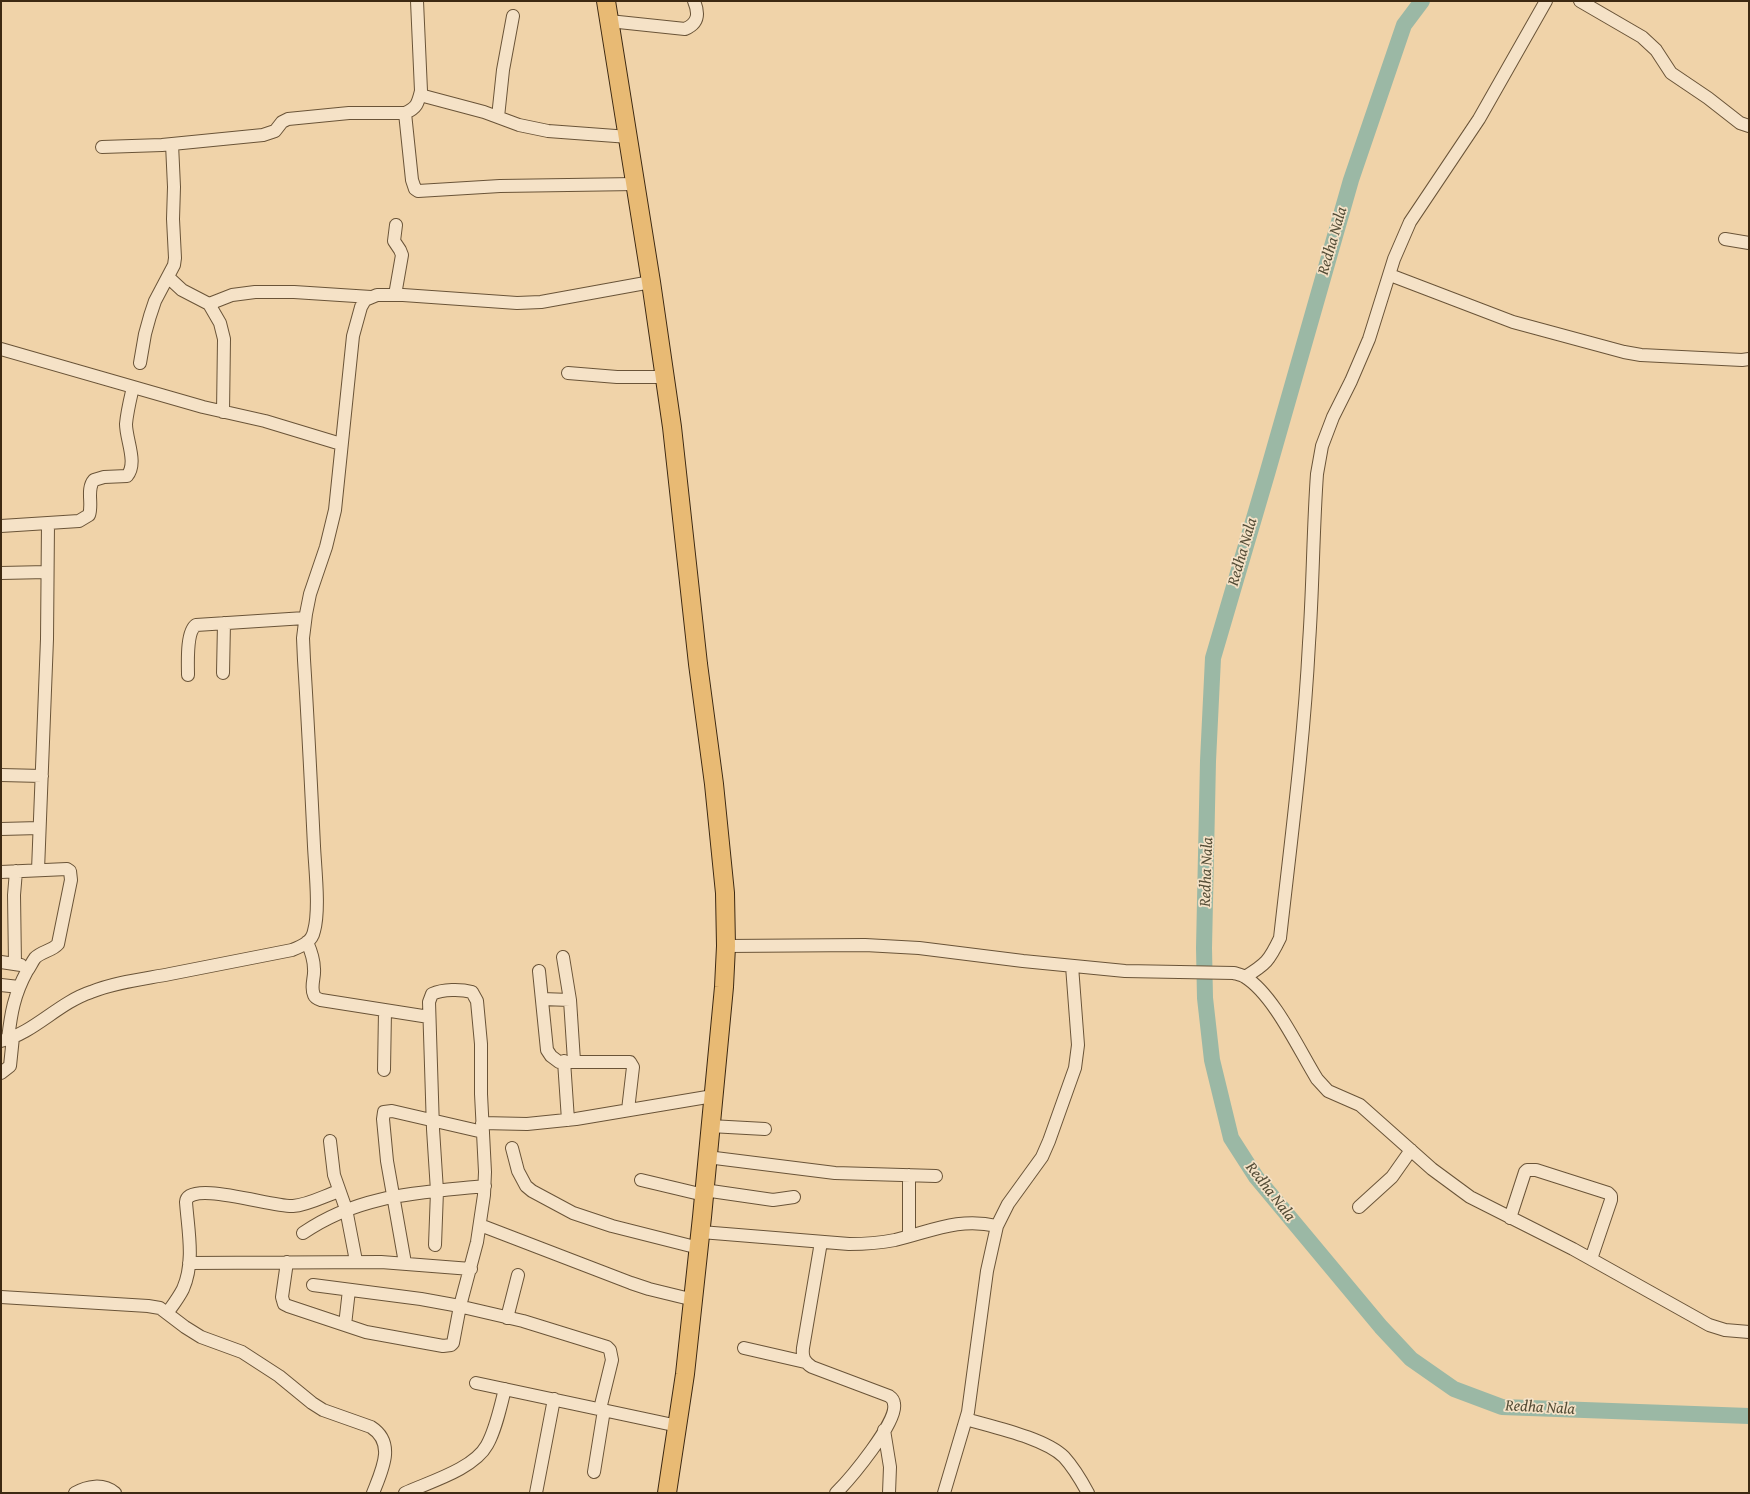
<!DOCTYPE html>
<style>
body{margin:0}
#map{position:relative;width:1750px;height:1494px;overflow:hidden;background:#f0d3a9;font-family:"Gentium Book Plus",serif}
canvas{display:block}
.frame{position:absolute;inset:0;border:2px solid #3d2912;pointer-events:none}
</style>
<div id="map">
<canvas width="1750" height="1494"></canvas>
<div class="frame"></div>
</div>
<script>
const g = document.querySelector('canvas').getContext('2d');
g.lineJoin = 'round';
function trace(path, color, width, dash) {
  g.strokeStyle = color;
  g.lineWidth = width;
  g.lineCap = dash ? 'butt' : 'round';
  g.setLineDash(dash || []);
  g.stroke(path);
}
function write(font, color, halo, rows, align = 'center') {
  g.font = font + ' "Gentium Book Plus",serif';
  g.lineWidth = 3.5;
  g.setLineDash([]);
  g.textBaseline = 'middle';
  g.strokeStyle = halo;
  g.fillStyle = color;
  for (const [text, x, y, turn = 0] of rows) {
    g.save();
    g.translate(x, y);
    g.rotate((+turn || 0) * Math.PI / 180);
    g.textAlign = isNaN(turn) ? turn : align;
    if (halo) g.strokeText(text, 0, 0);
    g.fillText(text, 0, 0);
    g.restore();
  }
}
const river = new Path2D(`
 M1422 1 1404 25 1351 180 1267 474 1213 658 1208 761 1204 948 1205 998 1212 1060 1231 1138 1256 1177 1381 1327 1411 1359 1454 1389 1502 1407 1749 1416`);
const minor = new Path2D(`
 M1580 1 1642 37 1656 50 1671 73 1708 98 1740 123 1749 126
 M609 21 685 29C699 23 699 13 694 1
 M420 95 484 112 519 125 548 131 629 137
 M405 113 412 180 415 189 418 191 500 186 636 184
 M498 117 503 70 513 16
 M102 147 162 145 263 135 275 131 282 122 288 119 349 113H405C417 108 418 103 421 91L417 1
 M1725 239 1749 243
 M1390 275 1513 322 1624 352 1641 355 1742 360 1749 359
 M168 277 182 290 209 304 220 323 224 339 223 412
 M395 295 402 255 400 250 394 241 396 225
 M209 304 232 295 255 292H294L371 297
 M1 349 203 407 265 421 341 444
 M140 363 145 334 150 316 155 301 174 265 175 258 173 219 174 187 172 144
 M568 373 617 377H665
 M1 526 79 521 89 515C93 504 86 489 94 480L104 477 127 476C138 463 126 440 126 424 127 412 130 400 133 387
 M1 573 47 572
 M223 673 224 623
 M188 675C188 664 186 632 196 625L305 618
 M1 775 42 776
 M1 829 39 828
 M38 870 47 639 48 523
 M1 872 67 869 70 871 71 880 58 944C52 951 42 951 35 958 32 962 30 967 27 971 14 995 11 1013 8 1039
 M307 942C311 951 314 960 314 969 315 977 310 987 314 995 315 998 318 999 321 1000L429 1017
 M726 946 865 945 919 948 1023 961 1125 971 1234 973C1237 974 1242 975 1245 977 1274 995 1299 1050 1317 1079L1328 1091 1360 1105 1432 1169 1470 1197 1573 1249 1709 1325 1725 1330 1749 1332
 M563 957 570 1000 574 1061
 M1 962 21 965
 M15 964 14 895 16 871
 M539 971 547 1050 551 1056 559 1062H630L633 1067 628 1110
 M1245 977C1266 964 1269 961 1280 938 1291 840 1304 742 1309 643 1313 587 1313 530 1317 474L1322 446 1333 417 1351 381 1369 339 1394 259 1410 222 1479 119 1546 1
 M1 985 19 987
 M542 999 570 1000
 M1 1041C34 1033 58 1003 91 992 116 982 144 979 170 974 211 966 252 958 292 950 302 946 312 942 314 931 320 910 315 868 314 846 311 784 308 722 304 660L303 638 306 614 310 594 326 547 335 510 353 336 361 307 365 300 377 295H403L517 303 541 302 651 282
 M564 1061 568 1120
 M384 1070 385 1011
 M1 1073 10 1066 13 1037
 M482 1123 527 1124 576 1119 713 1096
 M710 1126 765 1129
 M330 1141 334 1175 346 1209 356 1261
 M512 1148 518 1171 526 1186 532 1191 573 1213 612 1226 699 1248
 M707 1157 835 1173 936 1176
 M641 1180 704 1195
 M704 1190 773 1200 794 1197
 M1359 1207 1392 1177 1411 1150
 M1510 1218 1525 1172 1527 1170H1536L1608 1193 1611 1196V1200L1591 1259
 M480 1225 631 1283 649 1289 694 1300
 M701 1232 849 1244C864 1244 880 1243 895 1240 932 1231 959 1217 997 1226
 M303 1233C360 1194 418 1193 485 1186
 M909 1236V1175
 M821 1242 803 1348C802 1357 804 1362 812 1367L889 1396C892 1398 894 1400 894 1404 898 1422 850 1479 836 1493
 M287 1262 282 1297 284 1304 288 1306 366 1332 443 1346 451 1345 453 1343 460 1306 477 1242 484 1195 485 1172 481 1094V1044L477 1001 472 992C461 989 443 989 432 994L429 1002 433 1129 437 1191 435 1245
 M189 1263 381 1262 471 1269
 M405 1263 387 1161 383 1119 384 1112 392 1111 483 1132
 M313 1285 421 1299 454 1305 523 1321 607 1347 610 1350 612 1360 600 1409
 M1 1297 148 1306 160 1308 185 1327 201 1337 242 1352 279 1376 312 1403 323 1410 371 1427C396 1443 382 1470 373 1493
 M168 1312C173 1305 179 1297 183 1289 195 1262 188 1230 186 1202 188 1179 275 1208 293 1206 308 1205 324 1196 339 1191
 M507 1318 518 1275
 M345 1325 349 1290
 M744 1348 805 1362
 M476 1383 678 1426
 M966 1419C993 1427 1045 1438 1064 1457 1074 1468 1081 1480 1088 1493
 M884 1430 890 1467 889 1493
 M594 1472 604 1410
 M75 1493C87 1486 103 1483 115 1493
 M405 1493C429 1482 474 1469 487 1445 496 1429 500 1408 505 1389
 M536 1493 554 1399
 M944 1493 968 1412 987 1271 997 1226 1008 1204 1042 1157 1049 1141 1075 1068 1078 1045 1072 966`);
const highway = new Path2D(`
 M606 1 651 282 672 427 698 664 714 784 725 893 726 946 724 987 702 1217 685 1374 667 1493`);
const waterNames = [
 ["Redha Nala",1333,241,-74],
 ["Redha Nala",1243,552,-74],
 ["Redha Nala",1207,872,-88],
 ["Redha Nala",1270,1192,52],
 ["Redha Nala",1540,1408,3]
];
trace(river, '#9bb8a5', 16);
trace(minor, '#6a5438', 14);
trace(highway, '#3d2912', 20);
trace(minor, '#f5e2c7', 12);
trace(highway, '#e8ba74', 18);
write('italic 16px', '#544d37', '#f5e2c7', waterNames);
</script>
